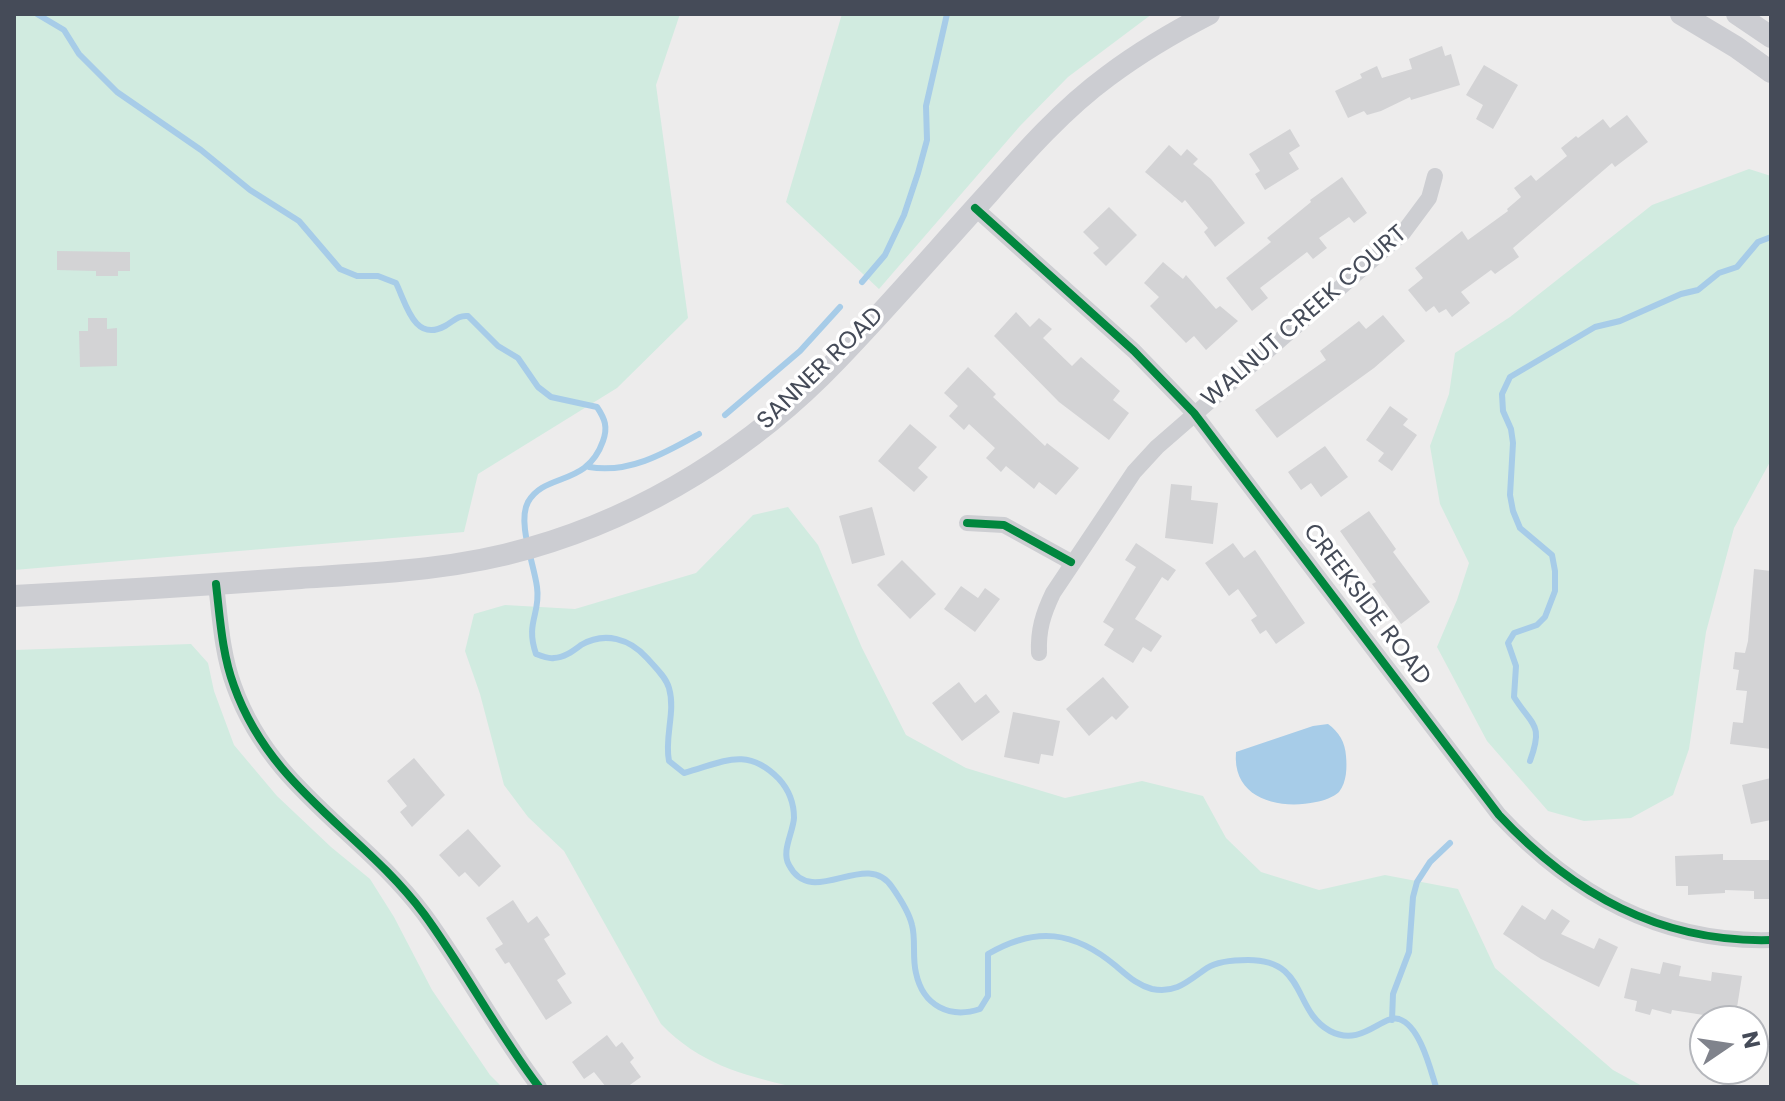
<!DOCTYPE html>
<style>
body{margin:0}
#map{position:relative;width:1785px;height:1101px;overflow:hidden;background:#edecec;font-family:Poppins,sans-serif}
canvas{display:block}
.frame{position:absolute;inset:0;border:16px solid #454b58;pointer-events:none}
.north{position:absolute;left:1689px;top:1005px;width:80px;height:80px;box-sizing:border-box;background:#fff;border:2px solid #b5b7bc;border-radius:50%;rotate:77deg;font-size:22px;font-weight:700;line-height:32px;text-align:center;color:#454b58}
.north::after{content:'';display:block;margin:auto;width:28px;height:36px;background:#80838c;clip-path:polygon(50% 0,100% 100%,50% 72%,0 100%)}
</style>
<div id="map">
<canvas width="1785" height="1101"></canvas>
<div class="frame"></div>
<div class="north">N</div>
</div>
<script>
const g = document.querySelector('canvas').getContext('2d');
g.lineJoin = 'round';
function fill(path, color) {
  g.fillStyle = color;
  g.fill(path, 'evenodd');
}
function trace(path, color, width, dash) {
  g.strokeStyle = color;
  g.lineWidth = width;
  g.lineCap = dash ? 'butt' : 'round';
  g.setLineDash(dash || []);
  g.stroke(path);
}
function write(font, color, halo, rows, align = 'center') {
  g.font = font + ' Poppins,sans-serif';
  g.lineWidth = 7;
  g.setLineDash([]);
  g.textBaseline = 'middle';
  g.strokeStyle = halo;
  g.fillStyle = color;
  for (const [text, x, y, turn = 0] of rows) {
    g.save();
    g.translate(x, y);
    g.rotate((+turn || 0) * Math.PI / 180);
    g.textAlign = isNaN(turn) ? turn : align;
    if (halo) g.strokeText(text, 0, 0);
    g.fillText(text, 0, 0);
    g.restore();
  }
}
const green = new Path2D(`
 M14 14H680L656 85 688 318 617 388 478 474 464 532 14 570Z
 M842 14H1152L1068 77 1020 126 879 289 786 202Z
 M1749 169 1771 176V460L1734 528 1706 632 1689 749 1673 795 1631 818 1584 821 1548 811 1487 741 1437 647 1457 600 1469 563 1440 504 1430 446 1449 394 1455 353 1510 317 1652 205Z
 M788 507 818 545 862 648 906 735 966 768 1065 798 1142 781 1203 796 1226 838 1261 872 1319 890 1385 875 1458 889 1495 968 1613 1070 1644 1087H793C740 1074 700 1064 661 1024L564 851 528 817 504 785 480 694 465 651 474 614 505 605 575 609 696 573 753 515Z
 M191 644 208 663 214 691 234 745 277 796 331 847 370 879 394 917 432 990 490 1075 502 1087H14V650Z`);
const water = new Path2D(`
 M1328 724C1339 732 1345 742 1346 756 1347 767 1347 782 1339 792 1334 797 1323 801 1316 802 1279 810 1232 799 1236 752L1313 726Z`);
const stream = new Path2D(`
 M37 14 64 30 79 54 117 92 201 150 250 190 299 221 340 269 357 276H378L396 283C406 303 414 343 445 326 454 321 458 315 468 316L498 346 518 358 538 387 551 397 597 407C605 419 608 427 603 441 587 487 545 472 528 502 517 522 534 564 537 587 541 614 525 622 536 654 541 656 548 659 554 658 564 658 573 651 581 645 605 631 630 639 647 658 655 667 666 677 669 688 676 712 664 737 669 761L684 773C722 763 746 745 779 779 789 790 794 804 794 818 793 833 781 851 789 865 812 910 866 848 892 887 899 897 909 912 912 925 916 940 912 957 916 973 923 1006 950 1019 980 1009L988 996V954C1036 926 1074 931 1116 966 1128 976 1137 985 1152 989 1177 994 1189 980 1207 968 1218 961 1235 960 1248 960 1308 960 1292 1010 1330 1031 1362 1048 1382 1014 1399 1019 1420 1026 1430 1068 1436 1087
 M862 282 885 255 904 215 918 173 927 140 926 106 947 14
 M725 415 800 351 840 307
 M589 467C629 474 665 453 699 434
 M1530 761C1544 723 1532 726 1514 697L1516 666 1508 643 1514 633 1537 625 1545 617 1555 591V571L1552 555 1520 528 1513 511 1510 495 1513 443 1511 429 1503 411 1502 394 1510 377 1595 327 1620 321 1681 294 1698 290 1719 273 1737 267 1758 242 1771 237
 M1392 1020 1393 994 1409 952 1413 897 1417 882 1430 862 1450 843`);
const building = new Path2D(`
 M1442 46 1445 56 1451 54 1460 85 1411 100 1410 97 1381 111 1367 115 1364 111 1348 118 1335 91 1362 78 1360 74 1377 66 1382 78 1412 69 1409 59Z
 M1484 65 1518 85 1493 129 1476 119 1483 105 1466 95Z
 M1627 115 1648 142 1615 167 1612 163 1513 248 1519 257 1495 274 1491 270 1461 292 1470 303 1452 317 1446 309 1439 313 1434 306 1426 312 1408 290 1423 278 1415 268 1462 231 1468 240 1508 211 1507 209 1521 197 1514 188 1531 175 1536 181 1567 156 1561 148 1576 136 1578 138 1603 119 1610 128Z
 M1290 129 1300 146 1289 153 1299 169 1265 190 1255 174 1260 171 1249 154Z
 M1169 145 1181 156 1187 149 1198 159 1193 164 1211 179 1245 223 1215 247 1204 232 1208 228 1185 200 1182 203 1145 172Z
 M1342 177 1367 213 1354 223 1349 217 1319 238 1327 248 1313 259 1307 252 1260 288 1268 298 1252 311 1226 278 1271 242 1267 238 1311 202 1310 200Z
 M1109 207 1137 235 1106 266 1093 253 1099 248 1083 232Z
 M57 251 130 252V271H118V276H96V271L57 270Z
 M1163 262 1183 279 1186 275 1216 309 1220 306 1238 321 1206 350 1194 336 1186 343 1150 306 1159 297 1144 283Z
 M1016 312 1030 327 1039 318 1052 329 1043 338 1072 366 1081 357 1120 391 1113 400 1129 413 1109 440 1059 402 994 336Z
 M1383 315 1405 341 1374 368 1277 438 1255 410 1326 360 1320 351 1359 321 1366 329Z
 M88 318H107V329L117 328V366L80 367 79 331H88Z
 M968 367 996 394 993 397 1045 446 1047 443 1079 468 1056 495 1039 482 1034 489 1006 466 1001 472 986 458 995 448 969 424 964 430 949 416 958 406 944 393Z
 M1390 406 1408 419 1403 425 1417 435 1392 471 1378 461 1384 453 1366 440Z
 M910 424 937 447 918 468 928 477 914 492 878 461Z
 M1325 446 1348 477 1321 497 1311 483 1301 490 1288 472Z
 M1171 484 1192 486 1191 500 1218 503 1213 544 1165 538Z
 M872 507 885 555 852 564 839 516Z
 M1369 511 1396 549 1393 552 1430 602 1401 624 1372 584 1376 582 1340 531Z
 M1136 543 1176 570 1168 581 1162 577 1135 619 1162 636 1151 652 1143 647 1133 663 1104 645 1114 629 1103 622 1136 567 1125 560Z
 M1233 543 1244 558 1255 550 1305 623 1276 644 1266 630 1260 634 1251 620 1257 616 1238 589 1229 596 1205 563Z
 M902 560 936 594 910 619 877 585Z
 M1754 569 1771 571V749L1730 744 1733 722 1743 723 1747 691 1736 690 1739 670 1733 669 1735 652 1745 653 1748 641Z
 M961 586 978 598 985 588 1000 599 975 632 944 609Z
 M1103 677 1129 707 1116 720 1112 716 1089 736 1066 709Z
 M959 682 975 703 986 694 1000 712 962 741 932 703Z
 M1013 712 1060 721 1053 756 1041 754 1039 764 1004 757Z
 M414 758 445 795 412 827 400 812 407 806 387 781Z
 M1771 778V820L1751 824 1742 785Z
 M468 829 501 866 479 887 465 872 459 877 439 855Z
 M1723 854V860H1771V899H1754V891L1725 890V893L1688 895V886H1676L1675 856Z
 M513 900 528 923 537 916 550 935 544 939 566 974 557 980 572 1003 546 1020 509 962 505 964 495 949 503 944 486 918Z
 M1522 905 1545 920 1552 909 1570 921 1561 934 1594 949 1599 938 1618 947 1599 987 1541 959 1503 934Z
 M1663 962 1681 966 1679 976 1711 981 1712 972 1742 976 1735 1020 1672 1010 1671 1014 1652 1009 1650 1015 1635 1011 1637 1001 1624 998 1631 968 1660 974Z
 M607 1035 616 1047 622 1042 634 1058 630 1062 641 1077 627 1087H606L594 1072 584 1079 572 1062Z`);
const minor = new Path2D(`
 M975 208 1134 351 1194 413 1499 815C1573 894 1660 943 1771 940
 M967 523 1004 525 1071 562
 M216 584C220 618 222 654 234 686 271 790 362 831 424 914 465 970 497 1032 539 1087
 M1039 653C1038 630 1043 614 1053 593L1134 472 1157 447 1403 233 1429 198 1435 176`);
const secondary = new Path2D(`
 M1681 14 1736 47 1771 72
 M1737 14 1771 37
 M14 596C110 591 205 585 301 578 378 573 455 570 530 548 646 515 754 447 837 360 889 306 938 249 988 194 1025 152 1063 109 1108 76 1140 52 1174 32 1209 14`);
const cycleway = new Path2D(`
 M975 208 1134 351 1194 413 1499 815C1573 894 1660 943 1771 940
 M967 523 1004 525 1071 562
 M216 584C220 618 222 654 234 686 271 790 362 831 424 914 465 970 497 1032 539 1087`);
const streetNames = [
 ["WALNUT CREEK COURT",1305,317,-41],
 ["SANNER ROAD",821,369,-44],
 ["CREEKSIDE ROAD",1366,605,53]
];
fill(green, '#d1ebe0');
fill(water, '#a7cce8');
trace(stream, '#a7cce8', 6);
fill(building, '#d3d3d5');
trace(minor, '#cdced2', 16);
trace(secondary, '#cccdd2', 22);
trace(cycleway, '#00873e', 8);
write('24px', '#454b58', '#fff', streetNames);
</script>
